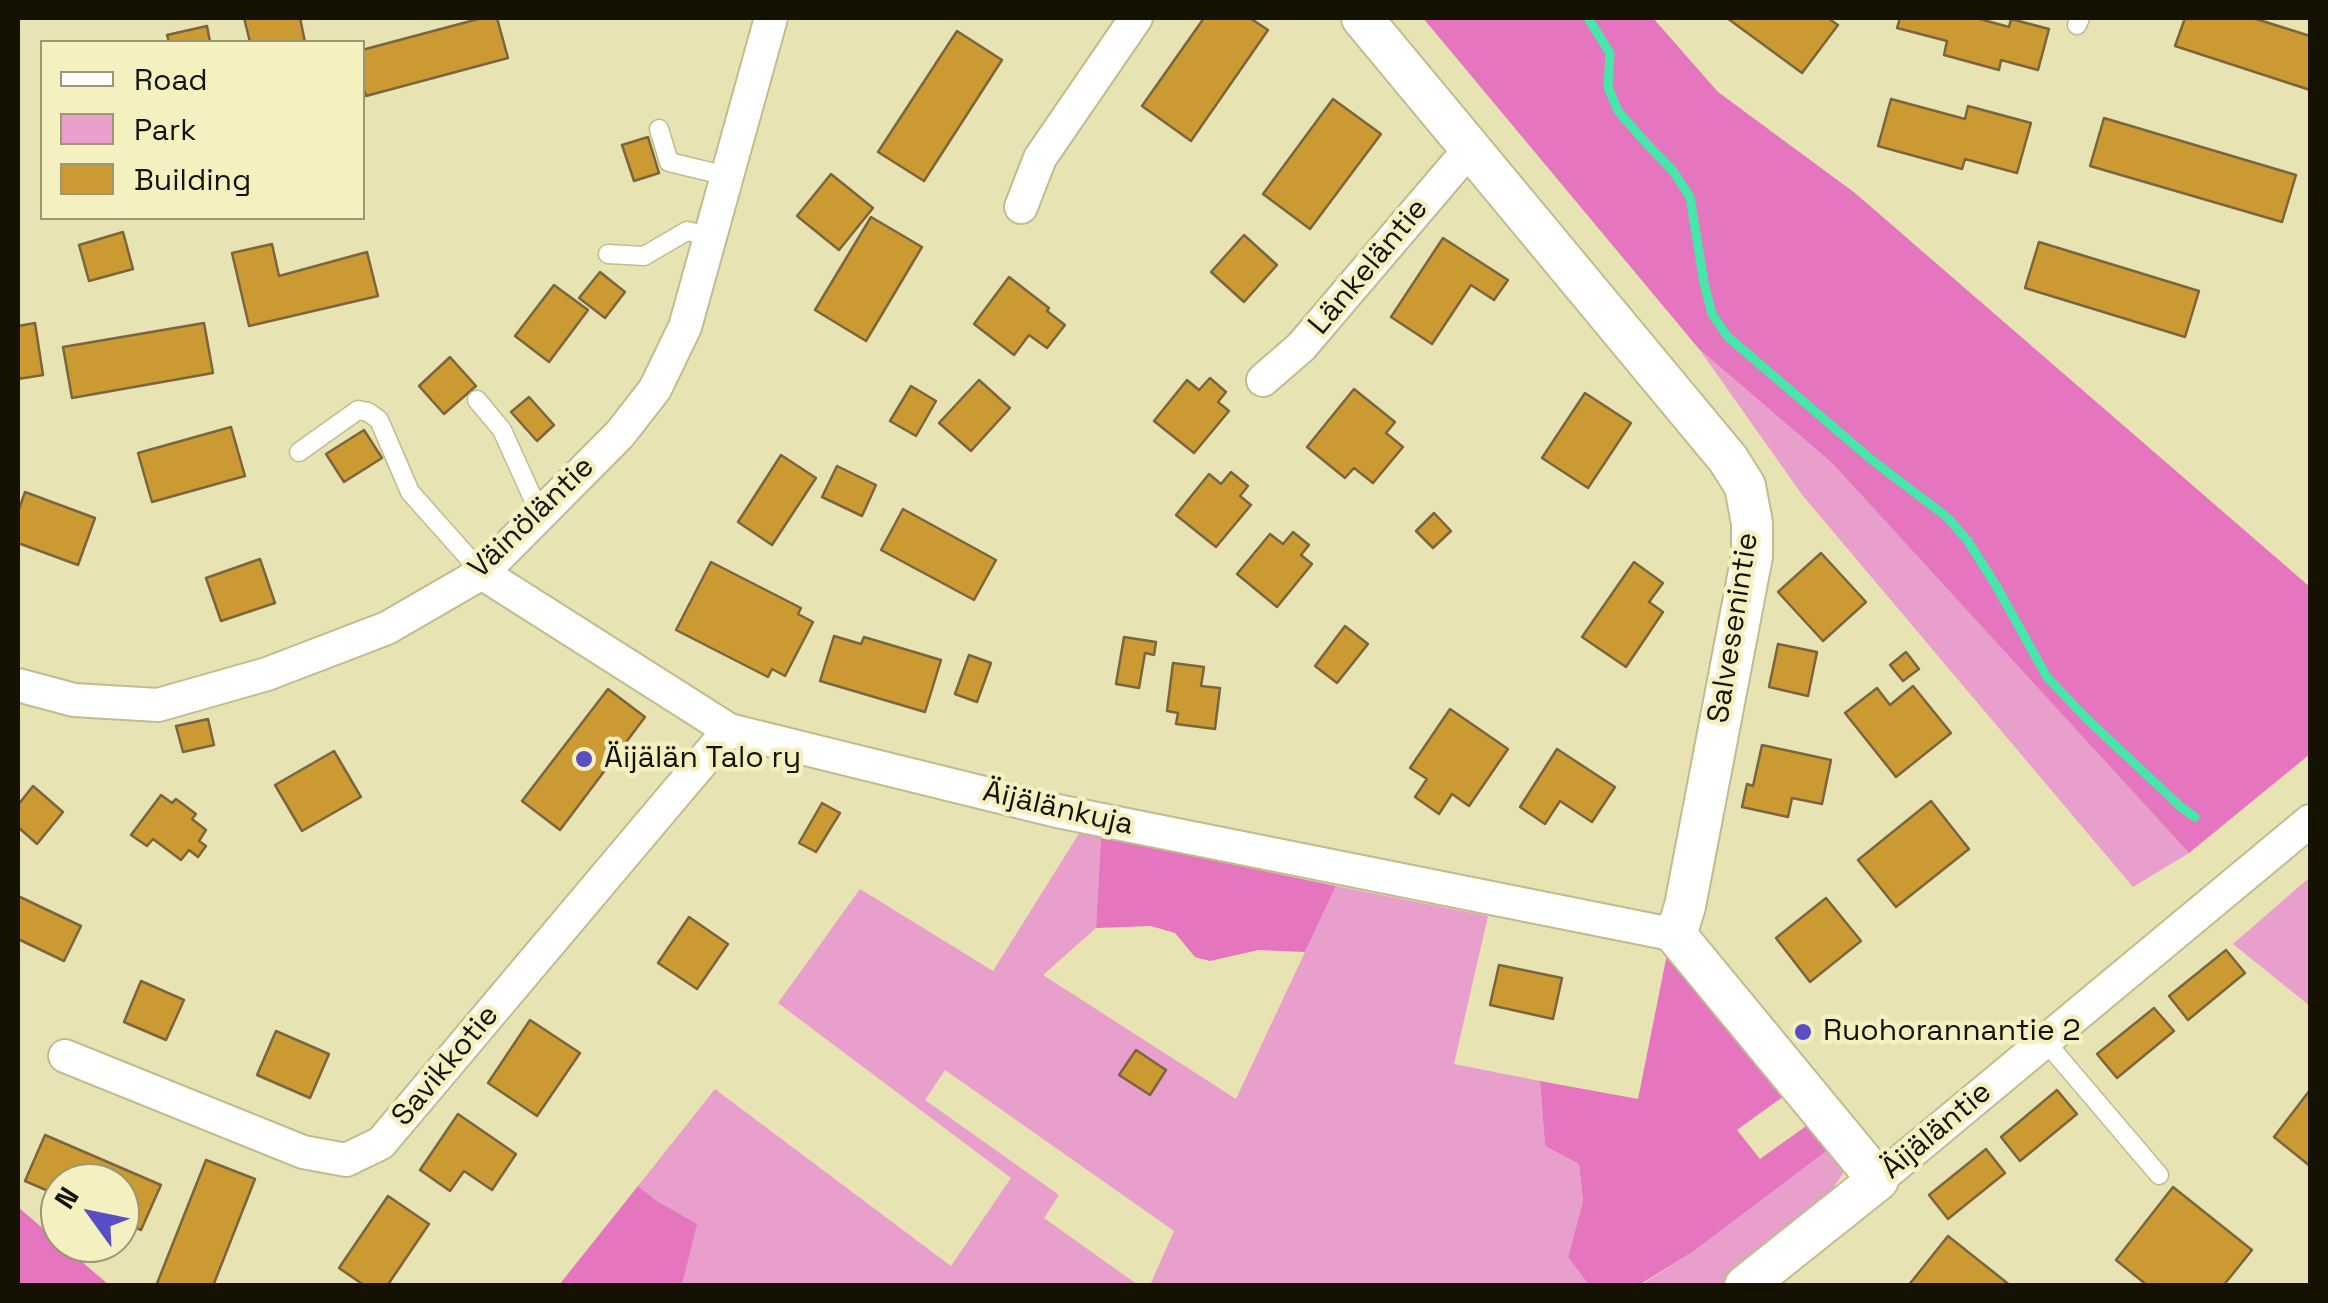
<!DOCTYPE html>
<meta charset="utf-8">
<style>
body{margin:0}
#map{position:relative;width:2328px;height:1303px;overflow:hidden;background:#e8e3b3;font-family:"Space Grotesk",sans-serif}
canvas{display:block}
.frame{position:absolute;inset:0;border:20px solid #151203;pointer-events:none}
.legend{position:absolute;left:40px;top:40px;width:325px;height:180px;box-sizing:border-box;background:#f5f0c0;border:2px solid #9b9774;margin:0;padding:12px 18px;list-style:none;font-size:30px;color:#151203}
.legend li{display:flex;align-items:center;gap:20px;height:50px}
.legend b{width:50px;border:2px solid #9b9774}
.north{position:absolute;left:40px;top:1163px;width:100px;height:100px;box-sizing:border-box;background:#f5f0c0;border:2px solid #9b9774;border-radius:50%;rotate:303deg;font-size:28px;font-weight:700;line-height:40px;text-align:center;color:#151203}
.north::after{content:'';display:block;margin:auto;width:35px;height:45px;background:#5a4ec6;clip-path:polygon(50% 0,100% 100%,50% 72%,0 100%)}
</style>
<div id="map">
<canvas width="2328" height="1303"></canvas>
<div class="frame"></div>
<ul class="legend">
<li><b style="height:12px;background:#fff"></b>Road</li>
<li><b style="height:28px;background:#e89fcc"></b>Park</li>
<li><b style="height:28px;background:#cb9a33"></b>Building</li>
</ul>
<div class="north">N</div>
</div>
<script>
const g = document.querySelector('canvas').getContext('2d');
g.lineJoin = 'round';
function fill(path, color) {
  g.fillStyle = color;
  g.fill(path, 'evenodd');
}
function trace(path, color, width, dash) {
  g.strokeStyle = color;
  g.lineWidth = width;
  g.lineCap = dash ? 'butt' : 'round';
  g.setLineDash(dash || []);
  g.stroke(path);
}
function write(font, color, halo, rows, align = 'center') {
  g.font = font + ' "Space Grotesk",sans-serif';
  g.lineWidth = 9;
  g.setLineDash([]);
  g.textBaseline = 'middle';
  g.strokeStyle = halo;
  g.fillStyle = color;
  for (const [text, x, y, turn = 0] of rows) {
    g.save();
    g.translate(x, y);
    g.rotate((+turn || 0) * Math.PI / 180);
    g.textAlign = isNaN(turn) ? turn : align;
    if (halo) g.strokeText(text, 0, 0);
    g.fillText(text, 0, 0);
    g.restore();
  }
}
const green = new Path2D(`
 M1699 349 1832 463 2189 853 2133 887 1803 496Z
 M1080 832 1101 837 1096 928 1043 975 1236 1099 1336 886 1488 916 1454 1064 1540 1081 1545 1146 1579 1164 1583 1201 1568 1257 1589 1285H1150L1174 1231 945 1070 925 1100 1059 1195 1044 1218 1138 1285H682L696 1224 657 1201 638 1186 715 1089 951 1266 1011 1178 778 1003 860 889 993 971Z
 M2310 877V1006L2233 944Z
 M1829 1149 1844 1172 1822 1205 1738 1274 1721 1285 1639 1286 1694 1251Z`);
const forest = new Path2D(`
 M1423 18H1653L1718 92 1855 193 2310 587V754L2189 853 1832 463 1699 349Z
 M1101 837 1336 886 1305 952 1258 950 1210 961 1195 957 1175 933 1151 926 1096 928Z
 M1667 954 1784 1096 1737 1130 1760 1159 1809 1124 1829 1149 1694 1251 1639 1285H1589L1568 1257 1583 1201 1579 1164 1545 1146 1540 1081 1638 1099Z
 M638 1186 657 1201 697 1224 682 1285H559Z
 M18 1207 109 1285H18Z`);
const stream = new Path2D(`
 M1588 18 1610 53 1608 87 1618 111 1645 142 1673 171 1690 197 1704 283 1712 314 1728 337 1873 461 1947 517 1968 541 1998 589 2047 677 2087 719 2182 808 2195 817`);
const building = new Path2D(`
 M244 18H300L305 42H250Z
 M482 18H497L508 58 366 96 362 84V50Z
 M1204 18H1250L1268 30 1191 141 1142 106Z
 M1727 18H1828L1838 25 1802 73Z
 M1900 18H1976L2009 27 2011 19 2049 29 2038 70 2001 60 1999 70 1944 55 1947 41 1897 28Z
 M2185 18H2253L2310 36V90L2175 46Z
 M207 26 210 42H169L167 35Z
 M957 31 1002 60 924 181 878 152Z
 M1333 99 1381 134 1310 229 1263 194Z
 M1891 99 1965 119 1968 106 2031 123 2017 173 1965 159 1962 169 1878 146Z
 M2104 118 2296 175 2282 222 2090 166Z
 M648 137 659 173 634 181 622 145Z
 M831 174 873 208 839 250 797 216Z
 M871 217 922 247 866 341 815 310Z
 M123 232 133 269 89 281 79 245Z
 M1244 235 1277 265 1244 302 1211 272Z
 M1443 238 1508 280 1494 300 1471 285 1432 344 1391 317Z
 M2039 242 2199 291 2185 337 2025 288Z
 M272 244 279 276 367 252 378 296 249 326 232 253Z
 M600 272 625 292 605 318 579 298Z
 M1009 277 1049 308 1047 311 1065 325 1047 348 1029 335 1014 355 974 324Z
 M554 285 588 310 549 362 515 336Z
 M35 323 43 375 18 379V326Z
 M204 323 213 373 72 398 63 347Z
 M450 357 476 386 444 414 419 386Z
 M1210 378 1226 392 1218 402 1229 411 1194 453 1154 421 1187 380 1199 390Z
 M979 380 1010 408 971 451 939 423Z
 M911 386 936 401 916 436 890 421Z
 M1354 389 1395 422 1386 433 1403 447 1373 483 1354 468 1345 478 1307 447Z
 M1585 393 1631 423 1588 488 1542 458Z
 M529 397 554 425 537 441 511 412Z
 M231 427 245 476 152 502 138 453Z
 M364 430 382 458 344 482 326 454Z
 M781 455 816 478 772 545 738 522Z
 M837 466 876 485 862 516 822 497Z
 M1231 472 1248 486 1240 496 1251 505 1216 547 1176 515 1209 474 1221 484Z
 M25 492 95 518 78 565 18 543V512Z
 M903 509 996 560 974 600 881 550Z
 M1434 513 1451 531 1433 548 1416 531Z
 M1293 532 1309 545 1301 555 1312 564 1277 607 1237 574 1270 534 1283 544Z
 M1821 553 1866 602 1823 641 1778 592Z
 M260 559 275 603 221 621 206 578Z
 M711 562 801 608 798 614 813 622 785 676 772 669 768 677 676 630Z
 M1634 562 1663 583 1649 602 1663 612 1626 667 1582 637Z
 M1345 626 1368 644 1337 683 1315 666Z
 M834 636 861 644 864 637 941 660 925 712 820 681Z
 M1124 637 1156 642 1154 655 1145 653 1139 688 1116 684Z
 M1778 644 1817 652 1808 696 1769 687Z
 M1906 652 1919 669 1903 681 1890 665Z
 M969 655 991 663 977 702 955 694Z
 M1173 663 1204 667 1201 686 1220 688 1215 729 1176 724 1178 713 1167 711Z
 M1913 686 1951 733 1896 777 1845 713 1877 688 1890 705Z
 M608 689 645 717 560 830 522 801Z
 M1450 709 1508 749 1469 806 1452 794 1439 814 1415 797 1427 779 1410 768Z
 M208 719 214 745 183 752 176 726Z
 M1762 745 1831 760 1822 804 1792 798 1788 817 1742 807 1747 784 1753 786Z
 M1557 749 1615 787 1592 822 1560 801 1545 824 1520 807Z
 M334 751 361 797 302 831 275 785Z
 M33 786 63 812 37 844 18 827V805Z
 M161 795 172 803 176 799 196 814 192 819 206 830 199 841 206 846 198 857 189 850 181 860 153 839 147 846 131 835Z
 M1931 801 1969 849 1896 907 1858 860Z
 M822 803 840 813 816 852 799 843Z
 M18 896 81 926 64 961 18 939Z
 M1826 898 1861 941 1810 982 1776 938Z
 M689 917 728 944 697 989 658 963Z
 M2226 950 2245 973 2188 1020 2169 996Z
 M1499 965 1562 978 1553 1019 1490 1005Z
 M141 981 184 1000 166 1040 124 1022Z
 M2154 1008 2174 1031 2117 1078 2097 1054Z
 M530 1020 580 1053 537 1116 488 1083Z
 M276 1031 329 1054 310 1098 257 1075Z
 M1136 1050 1166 1070 1150 1095 1119 1075Z
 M2057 1090 2077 1114 2020 1161 2001 1137Z
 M2310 1090V1166L2274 1137Z
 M458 1114 516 1154 492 1190 464 1171 450 1191 420 1170Z
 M45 1135 161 1185 141 1230 120 1221V1183H60V1196L25 1181Z
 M1986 1149 2005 1173 1948 1219 1929 1195Z
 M206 1160 255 1179 213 1286H156Z
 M2173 1187 2252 1250 2223 1286H2148L2116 1260Z
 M388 1196 429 1224 387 1286H365L339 1268Z
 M1948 1236 2011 1286H1908Z`);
const service = new Path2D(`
 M2077 25 2080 18
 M659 129 669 162 727 176
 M608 254 644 256 687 231 710 236
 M477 400 502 430 540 514
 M299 452 358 410 368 412 379 420 410 492 482 573
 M2045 1041 2159 1175`);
const minor = new Path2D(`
 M1021 207 1040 158 1136 18
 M1263 380 1301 347 1456 165 1472 151
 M482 573 729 730 1057 811 1676 935
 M18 685 74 700 158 705 267 674 387 628 482 573 620 434 655 389 685 327 771 18
 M65 1056 303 1152 346 1160 381 1143 729 730
 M1878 1180 2310 821`);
const tertiary = new Path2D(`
 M1362 18 1728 459 1745 486 1752 523V556L1685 906 1676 935 1878 1180 1745 1286`);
const markers = [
 [584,759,10,"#5a4ec6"],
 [1803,1032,10,"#5a4ec6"]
];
const streetNames = [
 ["Länkeläntie",1369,267,-50],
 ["Väinöläntie",532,518,-44],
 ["Salvesenintie",1734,628,-81],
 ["Äijälänkuja",1058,809,13],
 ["Savikkotie",446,1066,-50],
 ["Äijäläntie",1937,1131,-40]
];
const poiNames = [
 ["Äijälän Talo ry",604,759],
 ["Ruohorannantie 2",1823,1032]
];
fill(green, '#e89fcc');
fill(forest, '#e575be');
trace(stream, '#46e8a9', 9);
fill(building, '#cb9a33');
trace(building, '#7a653d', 2.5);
trace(service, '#c1bc8d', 21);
trace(minor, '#c1bc8d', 36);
trace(tertiary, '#c1bc8d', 44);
trace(service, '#fff', 18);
trace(minor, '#fff', 32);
trace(tertiary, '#fff', 40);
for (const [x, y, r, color] of markers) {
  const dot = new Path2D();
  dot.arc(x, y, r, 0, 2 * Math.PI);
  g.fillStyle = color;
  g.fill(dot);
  trace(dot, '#f5f0c0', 4);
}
write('30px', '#151203', '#f5f0c0', streetNames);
write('30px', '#151203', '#f5f0c0', poiNames, 'left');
</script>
